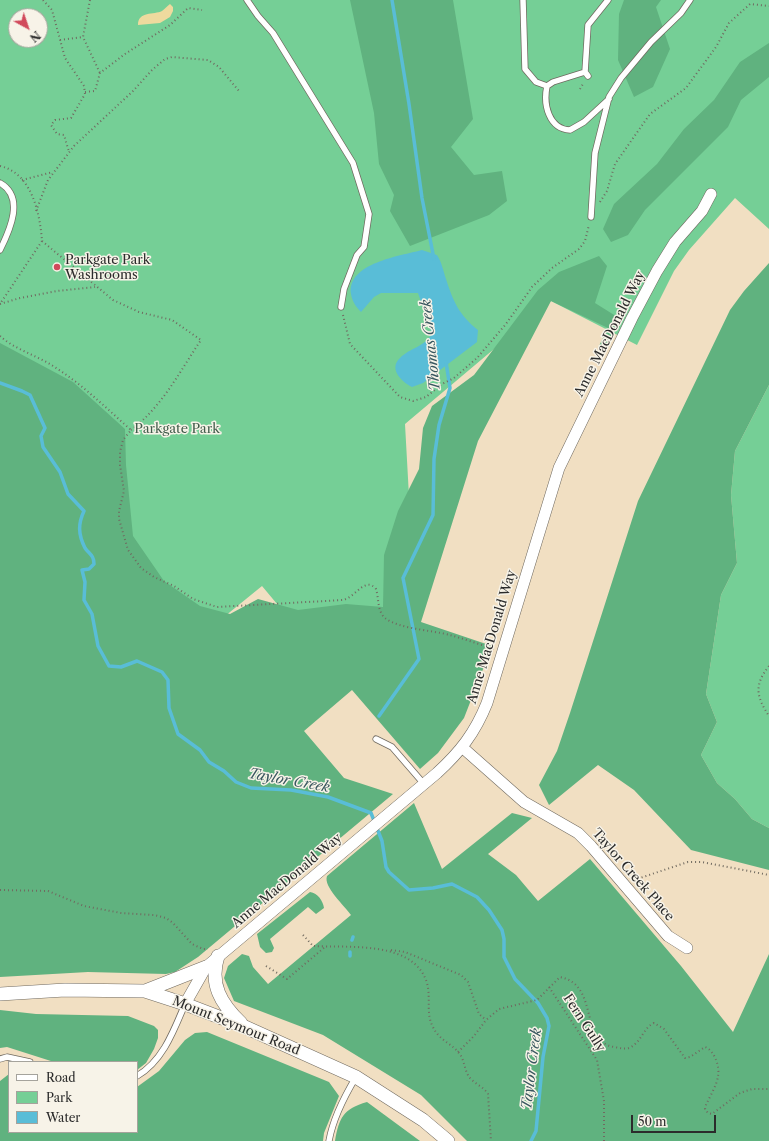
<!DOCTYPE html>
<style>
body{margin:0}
#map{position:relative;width:769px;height:1141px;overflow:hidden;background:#f1dfc2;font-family:"Libre Caslon Text",serif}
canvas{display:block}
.legend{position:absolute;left:8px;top:1061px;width:130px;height:72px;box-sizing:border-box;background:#f7f3e8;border:1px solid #a5a39c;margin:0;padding:5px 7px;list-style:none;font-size:12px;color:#2b2b2b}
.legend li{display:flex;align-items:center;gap:8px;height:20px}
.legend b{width:20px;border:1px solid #a5a39c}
.north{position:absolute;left:8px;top:8px;width:40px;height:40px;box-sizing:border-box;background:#f7f3e8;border:1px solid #a5a39c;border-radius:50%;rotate:140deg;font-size:11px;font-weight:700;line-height:16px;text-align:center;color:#2b2b2b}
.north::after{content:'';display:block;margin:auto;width:14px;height:18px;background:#d1495b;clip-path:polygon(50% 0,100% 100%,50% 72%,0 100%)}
.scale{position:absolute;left:631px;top:1115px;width:85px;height:18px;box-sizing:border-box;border:2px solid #2b2b2b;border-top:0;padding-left:5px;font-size:12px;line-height:14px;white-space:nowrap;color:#2b2b2b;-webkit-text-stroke:3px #f7f3e8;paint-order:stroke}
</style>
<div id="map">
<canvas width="769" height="1141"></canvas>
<ul class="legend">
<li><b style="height:5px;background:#fff"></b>Road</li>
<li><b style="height:11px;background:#75cf96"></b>Park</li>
<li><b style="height:11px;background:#59bdd7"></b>Water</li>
</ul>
<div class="north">N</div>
<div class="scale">50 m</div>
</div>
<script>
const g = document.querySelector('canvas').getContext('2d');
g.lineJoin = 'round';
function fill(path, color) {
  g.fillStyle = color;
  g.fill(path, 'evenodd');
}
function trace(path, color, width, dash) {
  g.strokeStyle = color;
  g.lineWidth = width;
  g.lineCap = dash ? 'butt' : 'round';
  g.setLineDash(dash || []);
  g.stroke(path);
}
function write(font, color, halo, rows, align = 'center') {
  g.font = font + ' "Libre Caslon Text",serif';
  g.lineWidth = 3;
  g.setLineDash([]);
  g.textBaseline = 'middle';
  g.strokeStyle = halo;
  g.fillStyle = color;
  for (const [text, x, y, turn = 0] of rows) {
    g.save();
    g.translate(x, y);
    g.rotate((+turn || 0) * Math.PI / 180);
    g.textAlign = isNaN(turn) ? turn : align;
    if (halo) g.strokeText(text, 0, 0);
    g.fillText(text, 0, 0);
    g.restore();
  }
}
const green = new Path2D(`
 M0 0H769V229L735 198 689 250 674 271 637 345 551 301 405 424 414 587 328 665 262 586 0 799ZM16 16H40V40H16Z
 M769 385V828L752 819 735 799 717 783 701 755 717 722 706 694 721 595 737 563 731 495 735 451Z`);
const forest = new Path2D(`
 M350 0H453L473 119 451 147 474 175 502 171 507 201 489 215 410 246 390 211 394 195 379 164 374 113Z
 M624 0H661L656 7 670 49 653 87 634 97 618 60 619 14Z
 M769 43V77L741 100 728 127 645 210 628 235 611 242 603 229 614 204 657 164 684 129 714 100 740 62Z
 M599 256 607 266 595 303 619 318 604 352 598 348 608 328 551 301 478 441 421 622 492 646 464 718 438 753 420 769 352 690 304 731 344 778 393 794 198 957 175 972 166 974 88 972 0 977V343L73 382 125 429 126 465 133 536 164 581 200 606 230 614 258 599 298 610 346 604 383 607 384 555 398 511 419 469 423 428 432 406 474 375 538 290 559 272Z
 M769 263V385L735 451 731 495 737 563 721 595 706 694 717 722 701 755 717 783 735 799 752 819 769 828V870L691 850 634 790 598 765 549 805 539 785 557 751 570 713 638 501 730 310 744 291Z
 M414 803 442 869 512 813 532 818 488 854 516 875 538 901 590 859 681 966 733 1032 769 954V1141H467L421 1095 323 1035 234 1001 224 978 228 966 242 954 249 956 253 967 268 984 351 915C345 906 323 887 327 876Z
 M310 892C318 893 323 901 324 908L316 914 308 907 270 939 274 948 272 952 266 953 260 947 257 934Z
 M0 1010 36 1014 128 1016 154 1026 158 1030V1038L154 1049 146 1063 137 1070V1062H54L7 1047 0 1048Z
 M207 1032 329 1082 339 1096 324 1133 323 1141H0V1081L9 1074V1132H137V1087L159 1071 185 1040 195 1033Z
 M367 1102 420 1141H335C339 1118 343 1109 367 1102Z`);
const sand = new Path2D(`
 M170 4 173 7V11L170 17 160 23 138 25C138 11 154 15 162 11 165 9 167 6 170 4Z`);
const water = new Path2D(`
 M422 250 437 255C442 263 443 270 446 279 453 301 459 315 478 330L477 342 423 383 412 387C402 382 388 369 400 358 411 347 423 348 432 334L418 293H381L374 297 361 312C356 307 352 301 351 294 347 263 400 256 422 250Z`);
const stream = new Path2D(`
 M392 0 409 104 422 198 434 259
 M0 383 22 391 30 395 45 428 41 436 43 447 60 472 68 494 84 511C78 524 78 534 85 548 89 554 94 555 94 564L89 569 82 570 85 582 84 600 92 614 98 646 109 666 121 667 137 661 162 672 168 680 169 708 178 734 200 750 209 762 224 771 236 782 251 788 291 790 328 797 371 813 382 841 386 867 389 872 409 890 433 888 452 884 477 897 489 910 502 930 504 939V957L515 979 538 1003 547 1018 549 1026 543 1057 536 1131 531 1141
 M379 716 419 659 403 578 433 515 434 459 439 425 450 388 446 362
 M352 940 353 937
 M350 952V956`);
const path = new Path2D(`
 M43 0 52 10 65 58 84 86 85 94 71 118 55 120 51 125 57 134 64 135 69 152
 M90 0 83 37 100 73
 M60 40 83 37
 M580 89 584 82
 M85 92 95 91 100 73 125 54 170 25 188 8 202 10
 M0 166C32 173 40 214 42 241L0 304
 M22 180 53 172
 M600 202 607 191 615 164 650 114 686 88 716 47 729 23 750 4 769 6
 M36 211 48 180 74 146 133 91 152 70 165 59 172 57 208 60 219 67 239 91
 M42 241 113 300 139 312 172 320 201 340C180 371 162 407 131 430
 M0 304 20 298 57 291 95 287
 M343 315 350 344 400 397 413 401 426 397 442 384 454 378 477 358 506 324 532 287 552 268 579 249 585 241 589 225
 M0 336C14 349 36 355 53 366 82 384 105 407 131 430L123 440 120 452V465L124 491 119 511V519L128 550 141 568 154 577 174 586 193 599 217 607 343 600C356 597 365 576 376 589 379 598 377 611 385 618 399 629 431 630 450 635 464 639 479 644 494 649
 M769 666C754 685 756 696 769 716
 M634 880 688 862H702L769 875
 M0 890 48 891 84 906 121 913 154 915 166 918 173 923 192 944 203 949H208
 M303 935 313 946C348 948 414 940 427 983 431 998 426 1012 432 1025 439 1041 450 1042 459 1053 465 1060 464 1071 470 1078 475 1084 484 1087 488 1094L491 1141
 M391 950 405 952 461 975 468 982 479 1014 486 1020
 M266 966 287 979 325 947
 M549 987 597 1060 604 1101V1141
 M458 1052 474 1036 486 1020 499 1009 537 1000 560 977C600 985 578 1041 614 1047 620 1048 626 1050 631 1047 642 1041 643 1028 654 1023L664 1029 685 1058 690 1057 705 1047C714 1050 720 1066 718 1076 717 1085 710 1096 706 1105L705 1109 708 1113 712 1114 740 1093 752 1089H769`);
const service = new Path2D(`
 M247 0 258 16 273 33 353 163 369 214 364 247 357 255 344 289 341 307
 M523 0 525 69 536 82 547 86
 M585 72 553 82 547 86C543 105 549 129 570 130L584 122 609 99
 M588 76 585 72 588 25 608 0
 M0 183C25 197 10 230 0 250
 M591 217 595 153 609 97 621 78 651 42 681 13 690 0
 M376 739 392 747 424 784
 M0 1059 7 1057 30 1062
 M137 1076C163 1061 174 1030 185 1004
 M329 1141C333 1118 344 1097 356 1077`);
const minor = new Path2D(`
 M463 748 524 802 578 833 591 846 668 936 687 948
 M185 1004 206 967 437 773C460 752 475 733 487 703L559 468 632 318 657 271 675 242 702 211 711 194`);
const tertiary = new Path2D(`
 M218 956C209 984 221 1004 241 1023
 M145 991 206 967
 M0 994 65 990 145 991 185 1004 245 1027 356 1077 423 1120 448 1141`);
const markers = [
 [57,267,4,"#d1495b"]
];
const poiNames = [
 ["Parkgate Park",65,260],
 ["Washrooms",65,275]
];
const streetNames = [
 ["Anne MacDonald Way",610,334,-63],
 ["Anne MacDonald Way",492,637,-73],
 ["Taylor Creek Place",633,875,49],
 ["Anne MacDonald Way",287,881,-40],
 ["Fern Gully",584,1023,57],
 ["Mount Seymour Road",236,1026,22]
];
const parkNames = [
 ["Parkgate Park",177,429]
];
const waterNames = [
 ["Thomas Creek",431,345,-96],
 ["Taylor Creek",289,781,10],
 ["Taylor Creek",532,1069,-83]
];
fill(green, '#75cf96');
fill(forest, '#60b27f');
fill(sand, '#eeda9e');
fill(water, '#59bdd7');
trace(stream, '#59bdd7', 3.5);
trace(service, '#706a60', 7);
trace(minor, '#706a60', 12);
trace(tertiary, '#706a60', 14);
trace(path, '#706a60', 2, [1, 3]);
trace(service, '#fff', 5.5);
trace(minor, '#fff', 11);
trace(tertiary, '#fff', 13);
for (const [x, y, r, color] of markers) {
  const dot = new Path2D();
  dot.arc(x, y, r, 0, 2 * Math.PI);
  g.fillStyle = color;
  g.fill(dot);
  trace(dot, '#f7f3e8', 1.5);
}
write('13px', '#2b2b2b', '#f7f3e8', poiNames, 'left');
write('13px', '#2b2b2b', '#f7f3e8', streetNames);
write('13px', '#415c4b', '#f7f3e8', parkNames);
write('italic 14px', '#39575f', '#f7f3e8', waterNames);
</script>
